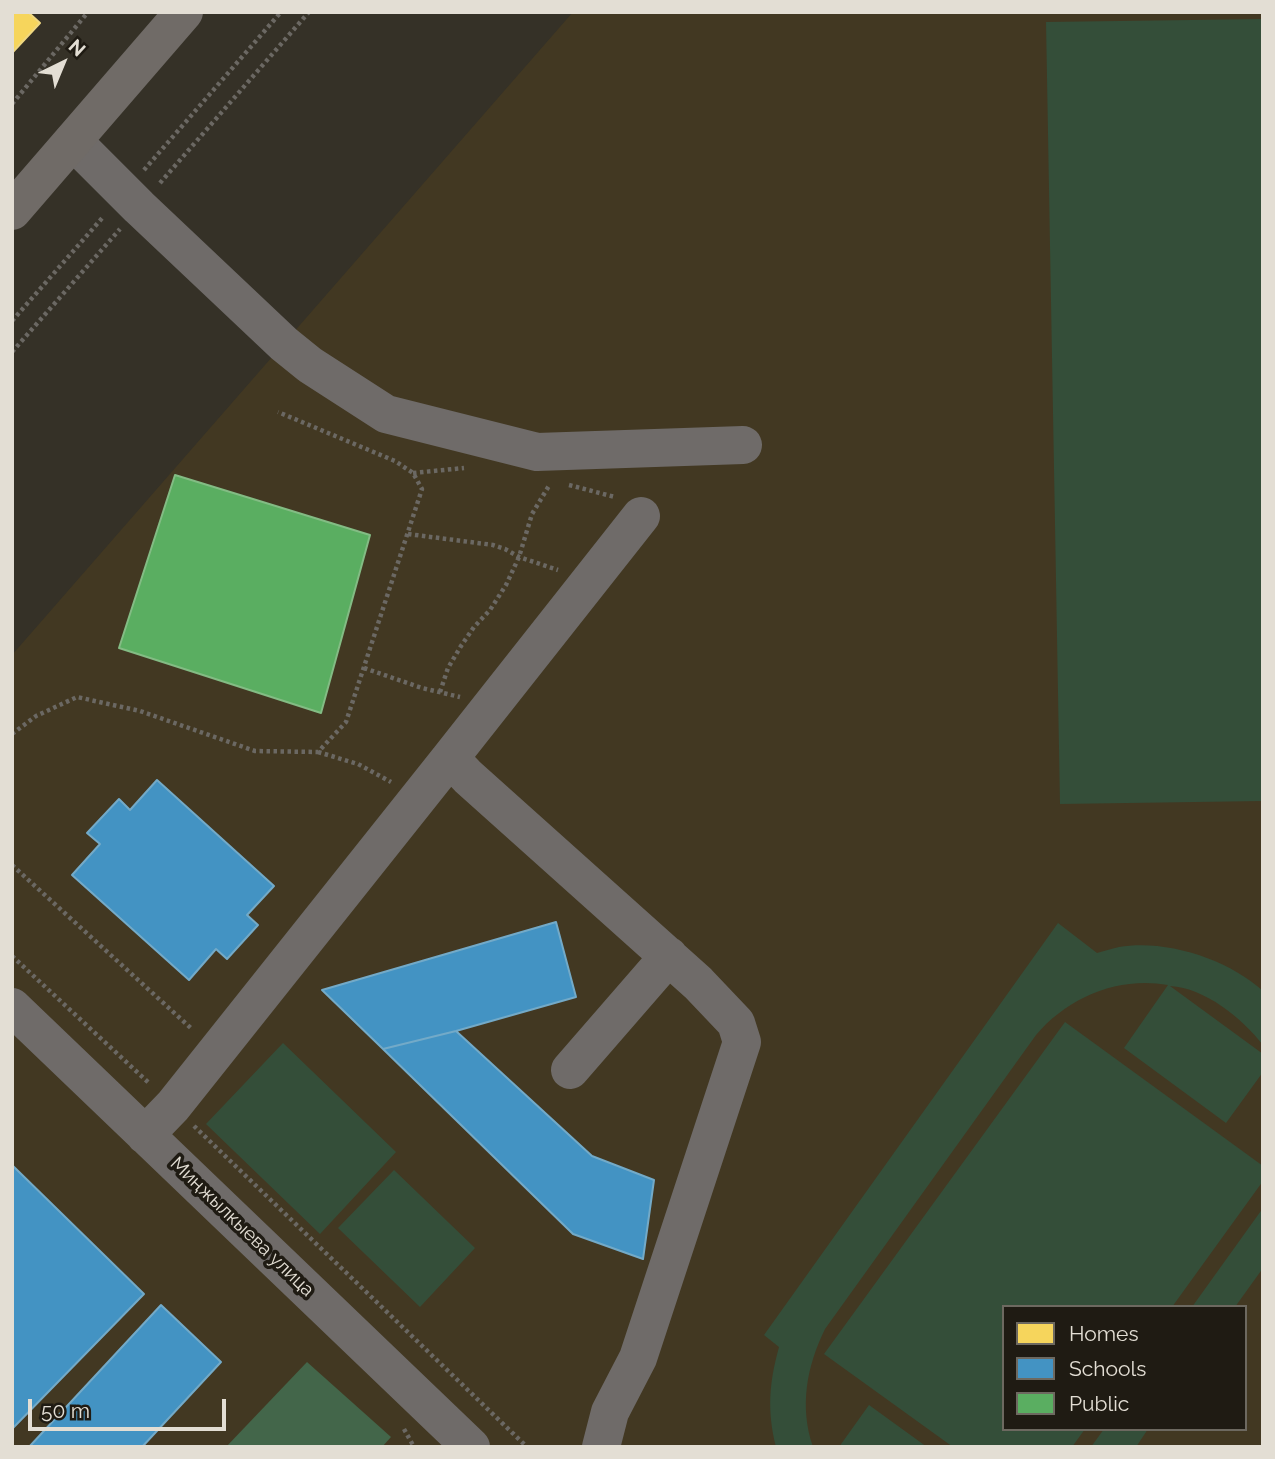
<!DOCTYPE html>
<meta charset="utf-8">
<style>
body{margin:0}
#map{position:relative;width:1275px;height:1459px;overflow:hidden;background:#353127;font-family:Raleway,sans-serif}
canvas{display:block}
.frame{position:absolute;inset:0;border:14px solid #e3ded4;pointer-events:none}
.legend{position:absolute;left:1002px;top:1305px;width:245px;height:126px;box-sizing:border-box;background:#1f1b13;border:2px solid #6d6960;margin:0;padding:9px 12px;list-style:none;font-size:21px;color:#e3ded4}
.legend li{display:flex;align-items:center;gap:14px;height:35px}
.legend b{width:35px;border:2px solid #6d6960}
.north{position:absolute;left:28px;top:28px;width:70px;height:70px;-webkit-text-stroke:5px #1f1b13;paint-order:stroke;rotate:43deg;font-size:19px;font-weight:700;line-height:28px;text-align:center;color:#e3ded4}
.north::after{content:'';display:block;margin:auto;width:24px;height:32px;background:#e3ded4;clip-path:polygon(50% 0,100% 100%,50% 72%,0 100%)}
.scale{position:absolute;left:28px;top:1399px;width:198px;height:32px;box-sizing:border-box;border:4px solid #e3ded4;border-top:0;padding-left:9px;font-size:21px;line-height:24px;white-space:nowrap;color:#e3ded4;-webkit-text-stroke:5px #1f1b13;paint-order:stroke}
</style>
<div id="map">
<canvas width="1275" height="1459"></canvas>
<div class="frame"></div>
<ul class="legend">
<li><b style="height:19px;background:#f6d55c"></b>Homes</li>
<li><b style="height:19px;background:#4393c3"></b>Schools</li>
<li><b style="height:19px;background:#5aae61"></b>Public</li>
</ul>
<div class="north">N</div>
<div class="scale">50 m</div>
</div>
<script>
const g = document.querySelector('canvas').getContext('2d');
g.lineJoin = 'round';
function fill(path, color) {
  g.fillStyle = color;
  g.fill(path, 'evenodd');
}
function trace(path, color, width, dash) {
  g.strokeStyle = color;
  g.lineWidth = width;
  g.lineCap = dash ? 'butt' : 'round';
  g.setLineDash(dash || []);
  g.stroke(path);
}
function write(font, color, halo, rows, align = 'center') {
  g.font = font + ' Raleway,sans-serif';
  g.lineWidth = 7;
  g.setLineDash([]);
  g.textBaseline = 'middle';
  g.strokeStyle = halo;
  g.fillStyle = color;
  for (const [text, x, y, turn = 0] of rows) {
    g.save();
    g.translate(x, y);
    g.rotate((+turn || 0) * Math.PI / 180);
    g.textAlign = isNaN(turn) ? turn : align;
    if (halo) g.strokeText(text, 0, 0);
    g.fillText(text, 0, 0);
    g.restore();
  }
}
const built = new Path2D(`
 M573 12H1263V1447H12V655ZM1004 1307H1245V1429H1004Z`);
const green = new Path2D(`
 M1263 19V801L1060 804 1046 22Z
 M1058 923 1097 953C1104 951 1111 949 1119 947 1166 939 1228 959 1263 991V1045C1242 1018 1205 988 1170 986L1263 1054V1072L1226 1123 1124 1048 1168 985C1119 976 1068 997 1036 1035L825 1329C807 1366 799 1406 813 1447H776C767 1411 769 1383 779 1347L764 1335Z
 M1065 1022 1263 1166V1181L1172 1307H1004V1429H1085L1072 1447H953L824 1354Z
 M283 1043 396 1152 320 1234 206 1124Z
 M394 1170 475 1248 420 1307 338 1228Z
 M1263 1208V1268L1235 1307H1192Z
 M869 1405 927 1447H839Z
 M1104 1429H1148L1136 1447H1091Z`);
const forest = new Path2D(`
 M307 1362 391 1437 382 1447H226Z`);
const homes = new Path2D(`
 M12 12H28L40 23 12 53Z`);
const schools = new Path2D(`
 M157 780 274 886 247 915 258 925 227 959 216 949 189 980 72 875 100 844 87 833 119 799 130 810Z
 M556 922 576 997 456 1031 383 1049 322 990Z
 M456 1031 592 1156 654 1180 643 1259 573 1234 383 1049Z
 M12 1165 144 1294 12 1429Z
 M161 1305 221 1362 142 1447H29Z`);
const public = new Path2D(`
 M175 475 370 535 321 713 119 648Z`);
const path = new Path2D(`
 M12 104 88 12
 M144 170 281 12
 M160 183 309 12
 M12 321 104 216
 M12 352 120 229
 M413 473 464 468
 M569 485 615 497
 M408 534 493 545 505 549 519 557 558 570
 M364 668 422 688 460 697
 M440 692 448 668 461 646 474 627 490 610 506 585 519 557 532 514 550 484
 M12 734 36 716 77 697 140 711 255 751 318 752 346 722 422 489 413 473 395 461 278 412
 M318 752 358 764 391 782
 M12 865 193 1030
 M12 956 150 1084
 M194 1126 527 1447
 M404 1429 414 1447`);
const minor = new Path2D(`
 M73 141 139 207 284 344 310 365 386 414 537 452 743 445
 M450 758 468 777 698 983 736 1023 742 1042 638 1358 610 1412 601 1447
 M12 1007 471 1447
 M570 1070 669 956
 M145 1135 173 1106 450 758 641 516`);
const major = new Path2D(`
 M12 211 184 12`);
const streetNames = [
 ["Миңжылкыева улица",242,1227,44]
];
fill(built, '#423822');
fill(green, '#344e39');
fill(forest, '#43664a');
fill(homes, '#f6d55c');
trace(homes, '#f0d880', 2);
fill(schools, '#4393c3');
trace(schools, '#73aac8', 2);
fill(public, '#5aae61');
trace(public, '#83bc84', 2);
trace(path, '#6b6863', 4.5, [3.5, 3.5]);
trace(minor, '#6f6b69', 38);
trace(major, '#706b67', 38);
write('19px', '#e3ded4', '#1f1b13', streetNames);
</script>
